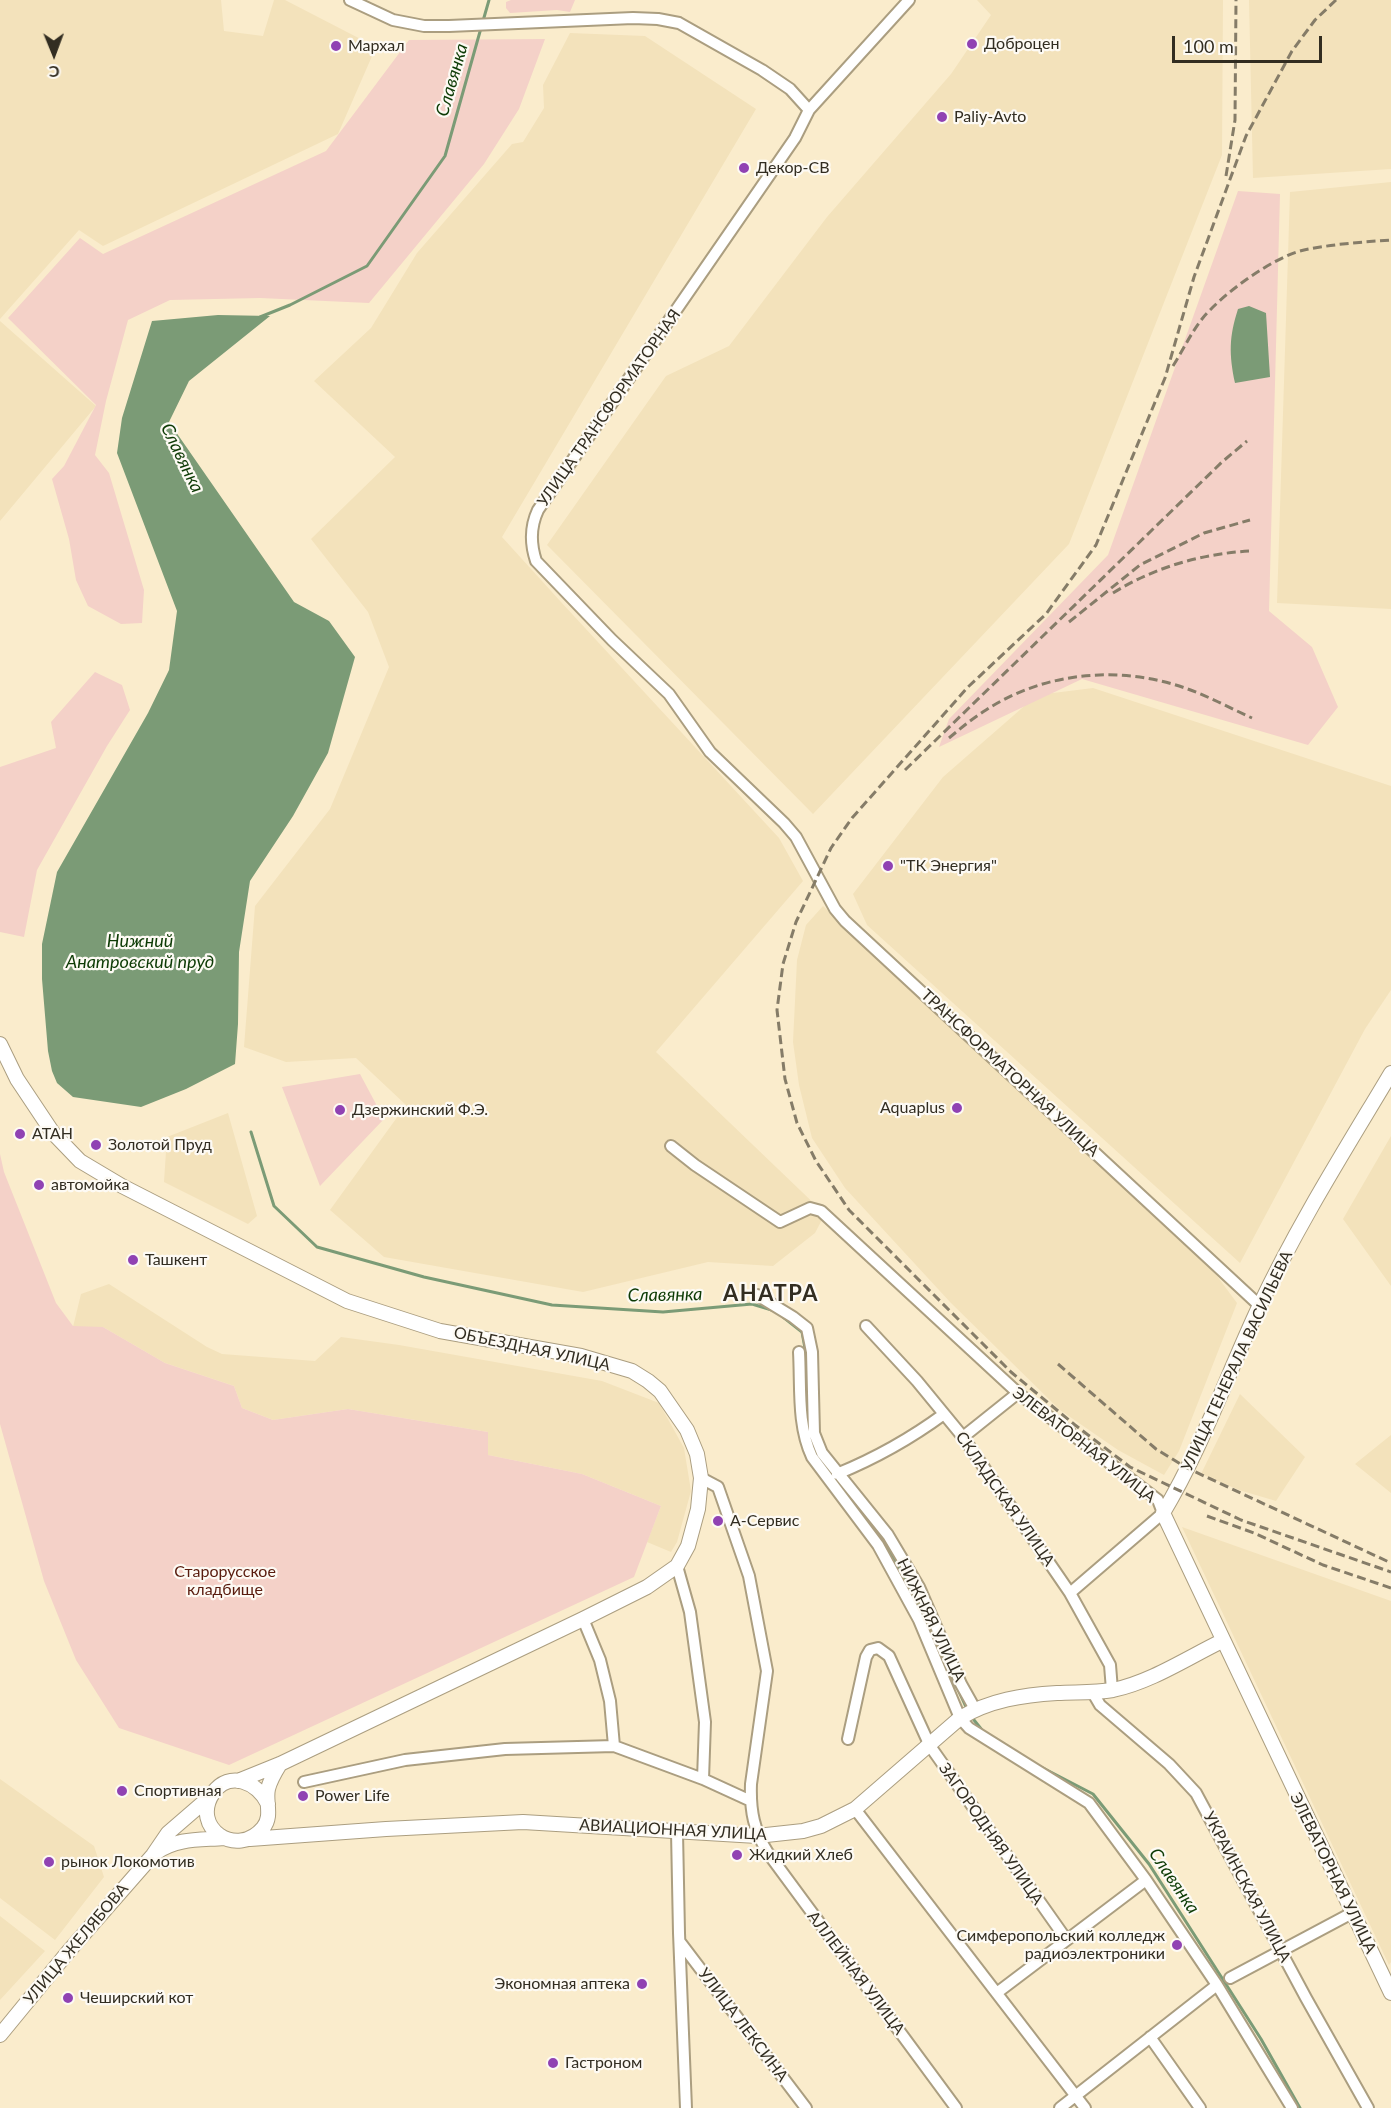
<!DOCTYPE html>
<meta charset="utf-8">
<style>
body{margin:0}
#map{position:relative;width:1391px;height:2108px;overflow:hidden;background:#faeccc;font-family:Lato,sans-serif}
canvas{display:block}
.north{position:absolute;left:24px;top:24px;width:60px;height:60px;-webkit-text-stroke:4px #fdfaf4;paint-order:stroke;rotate:179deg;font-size:16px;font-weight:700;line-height:24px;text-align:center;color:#322d21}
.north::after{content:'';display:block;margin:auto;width:21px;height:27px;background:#322d21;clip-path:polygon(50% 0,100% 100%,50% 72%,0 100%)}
.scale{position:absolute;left:1172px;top:36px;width:150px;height:27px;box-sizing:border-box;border:3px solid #322d21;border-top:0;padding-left:8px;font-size:18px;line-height:21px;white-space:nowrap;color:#322d21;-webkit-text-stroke:4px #fdfaf4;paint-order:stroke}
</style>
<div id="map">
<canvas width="1391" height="2108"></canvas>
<div class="north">С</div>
<div class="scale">100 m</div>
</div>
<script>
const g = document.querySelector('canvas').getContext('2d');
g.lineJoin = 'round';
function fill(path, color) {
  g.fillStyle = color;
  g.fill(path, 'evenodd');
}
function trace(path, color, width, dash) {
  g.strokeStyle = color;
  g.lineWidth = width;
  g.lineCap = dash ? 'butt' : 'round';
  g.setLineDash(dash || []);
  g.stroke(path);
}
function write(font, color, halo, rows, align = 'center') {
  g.font = font + ' Lato,sans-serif';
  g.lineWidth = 4.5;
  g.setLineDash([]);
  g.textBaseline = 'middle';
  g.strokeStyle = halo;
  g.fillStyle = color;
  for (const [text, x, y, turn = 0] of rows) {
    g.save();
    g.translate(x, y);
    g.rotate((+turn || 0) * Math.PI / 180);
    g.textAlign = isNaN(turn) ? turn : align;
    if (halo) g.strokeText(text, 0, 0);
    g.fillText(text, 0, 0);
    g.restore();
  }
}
const built = new Path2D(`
 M0 0H221L224 31 263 36 274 0H285L376 47 338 134 103 246 79 230 0 319Z
 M977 0H1223L1222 155 1069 544 813 814 547 545 666 376 729 346 827 217 951 74 991 15Z
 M1249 0H1391V169L1253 178Z
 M570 33 645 36 756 109 502 537 561 602 779 838 803 881 656 1052 825 1214 815 1233 773 1266 708 1262 583 1292 384 1257 330 1210 406 1105 356 1058 286 1062 244 1047 255 906 330 809 389 667 368 612 311 539 395 457 314 381 371 328 417 253 512 144 523 142 544 108 543 85Z
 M1391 182V609L1277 603 1290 192Z
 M0 321 96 406 0 521Z
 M1093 688 1391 786V990L1365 1029 1240 1263 867 925 853 894 943 777 1037 695Z
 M823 906 1141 1203 1217 1276 1237 1303 1179 1451 1164 1475 1118 1450 1060 1410 950 1302 845 1188 812 1138 799 1085 793 1042 797 960 806 925Z
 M228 1113 257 1216 248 1224 164 1182 167 1137Z
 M1391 1136V1286L1343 1219Z
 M109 1284 207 1347 222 1354 315 1361 341 1337 399 1345 602 1381 659 1403 684 1448 691 1491 677 1542 671 1552 647 1542 661 1506 582 1474 488 1455V1432L348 1409 273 1420 242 1408 234 1386 165 1363 103 1327H73L81 1294Z
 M1240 1394 1305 1457 1276 1501 1239 1490 1201 1474Z
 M1391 1435V1493L1355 1464Z
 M1182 1527 1391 1601V1962L1389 1965Z
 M0 1779 94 1846 104 1877 55 1940 0 1898Z
 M0 1916 45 1951 0 2000Z`);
const green = new Path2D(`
 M511 0H575L570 12 557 10 510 13 506 8V2Z
 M545 39 519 109 484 164 369 303 260 298 170 300 128 320 106 401 95 455 109 473 144 590 142 623 121 624 88 606 76 580 69 539 52 479 64 466 96 405 8 318 80 238 103 254 326 151 409 40Z
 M1238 191 1280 194 1269 611 1312 647 1338 707 1308 745 1082 679 939 747 949 719 1108 555Z
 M95 672 122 685 130 710 107 746 37 870 24 937 0 932V767L56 748 51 722Z
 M360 1074 384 1119 320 1186 282 1087Z
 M0 1154 4 1172 56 1303 73 1326 103 1327 165 1363 234 1386 242 1408 273 1420 348 1409 488 1432V1455L582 1474 661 1506 634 1577 229 1765 119 1728 76 1660 44 1581 0 1424Z`);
const water = new Path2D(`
 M1249 306 1266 313 1270 377 1235 383C1229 354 1229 337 1238 309Z
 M218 315 270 316 189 381 169 422 294 602 329 621 355 657 328 753 293 816 250 881 239 952 238 1024 235 1064 186 1089 141 1107 73 1097 57 1083 52 1071 48 1051 42 979V944L57 872 148 713 169 670 177 611 117 453 122 418 152 321Z`);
const stream = new Path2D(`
 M483 21 489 0
 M260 317 290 305 367 266 445 156 481 28
 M251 1132 274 1206 317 1247 424 1277 552 1305 663 1312 752 1304 775 1311
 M783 1317 802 1332 807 1359V1418
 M851 1501 884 1540 928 1624 950 1671
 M956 1685 966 1707
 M974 1720 982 1730
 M1041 1767 1093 1794 1149 1864 1261 2039 1300 2108`);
const minor = new Path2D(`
 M350 0 393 20 424 26H449L633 18 658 19 679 23 762 70 790 89 809 110
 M909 0 809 110 795 138 538 510C530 527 530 543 536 561L612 640 669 694 710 752 784 823 796 837 835 909 845 921 1259 1305
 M671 1146 695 1165 780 1222 810 1208 821 1211 1018 1393 1158 1500 1163 1513 1070 1593
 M757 1295 793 1317 807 1328 812 1352 814 1433 822 1453 888 1535 919 1587 961 1684 975 1709
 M866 1326 917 1381 963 1437 1070 1593 1110 1665 1112 1690
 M799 1352C801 1387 797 1425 812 1457L878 1545 919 1620 960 1718 969 1728 1089 1803 1146 1880 1217 1985 1292 2108
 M963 1437 1018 1393
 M837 1474C876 1458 910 1439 944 1414
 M701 1478 718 1487 749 1576 767 1671 751 1784C750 1811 754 1831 768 1853L956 2108
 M677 1566 690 1612 705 1722 703 1779
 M583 1619 600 1660 610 1701 614 1746
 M1093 1693 1100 1705 1169 1764 1196 1793 1306 1998 1368 2108
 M848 1739 866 1657 870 1650 878 1648 889 1656 930 1746 1066 1939
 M304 1782 405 1760 505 1749 614 1746 703 1779 751 1801
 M855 1809 1085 2108
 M677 1832 679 1933 686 2108
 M680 1942 806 2108
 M1230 1978 1352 1913
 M998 1992 1146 1880
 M1150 2037 1200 2108
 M1060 2108 1217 1985`);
const major = new Path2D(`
 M0 1044 17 1079 53 1133 80 1161 122 1186 347 1301 440 1331 581 1356 632 1371 648 1381 660 1391 687 1430 697 1454 701 1478 698 1509 688 1546 677 1566 647 1587 583 1619 280 1764 238 1781
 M1391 1073C1345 1150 1297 1226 1259 1307 1227 1375 1202 1448 1163 1513L1391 1993
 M268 1804C258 1782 229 1770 213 1793 190 1828 237 1859 263 1828 273 1816 265 1802 268 1789 270 1780 275 1772 280 1764
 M250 1839 386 1829 523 1822 757 1836 803 1831 821 1826 855 1809 960 1718C990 1700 1023 1695 1057 1693 1076 1692 1094 1693 1113 1690 1151 1682 1187 1658 1222 1641
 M157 1852C177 1838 200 1840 224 1838
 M0 2035 68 1952 153 1855 168 1833 212 1795`);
const rail = new Path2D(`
 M1336 0 1315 20 1292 51 1246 136 1194 277 1165 378 1096 545 1046 614 968 687 852 818 831 848 796 922 783 964 777 1010 785 1079 797 1123 816 1161 849 1210 1011 1372 1075 1425 1130 1467 1241 1520 1391 1572
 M1226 176 1235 120 1236 0
 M1173 366C1183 350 1191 333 1202 319 1222 294 1273 257 1304 250 1333 244 1362 242 1391 240
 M1113 593C1155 567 1201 554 1249 551
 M1069 622 1140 565 1204 533 1250 520
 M949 738C961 728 973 718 986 710 1044 672 1120 665 1185 688 1208 696 1230 708 1252 718
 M905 770 1222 462 1247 441
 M1058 1364 1156 1449 1187 1468 1391 1563
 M1207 1516 1254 1533 1323 1565 1391 1588`);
const markers = [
 [972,44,6,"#9042b3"],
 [336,46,6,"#9042b3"],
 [942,117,6,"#9042b3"],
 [744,168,6,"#9042b3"],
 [888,866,6,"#9042b3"],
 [957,1108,6,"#9042b3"],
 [340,1110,6,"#9042b3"],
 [20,1134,6,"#9042b3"],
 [96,1145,6,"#9042b3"],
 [39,1185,6,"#9042b3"],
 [133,1260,6,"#9042b3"],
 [718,1521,6,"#9042b3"],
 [122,1791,6,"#9042b3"],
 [303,1796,6,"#9042b3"],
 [737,1855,6,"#9042b3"],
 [49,1862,6,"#9042b3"],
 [1177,1945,6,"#9042b3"],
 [642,1984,6,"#9042b3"],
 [68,1998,6,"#9042b3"],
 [553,2063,6,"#9042b3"]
];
const poiNames = [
 ["Доброцен",984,44],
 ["Мархал",348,46],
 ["Paliy-Avto",954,117],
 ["Декор-СВ",756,168],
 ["\"ТК Энергия\"",900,866],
 ["Aquaplus",945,1108,"right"],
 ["Дзержинский Ф.Э.",352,1110],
 ["АТАН",32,1134],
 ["Золотой Пруд",108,1145],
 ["автомойка",51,1185],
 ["Ташкент",145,1260],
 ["А-Сервис",730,1521],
 ["Спортивная",134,1791],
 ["Power Life",315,1796],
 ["Жидкий Хлеб",749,1855],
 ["рынок Локомотив",61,1862],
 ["Симферопольский колледж",1165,1936,"right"],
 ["радиоэлектроники",1165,1954,"right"],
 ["Экономная аптека",630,1984,"right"],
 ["Чеширский кот",80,1998],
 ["Гастроном",565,2063]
];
const streetNames = [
 ["УЛИЦА ТРАНСФОРМАТОРНАЯ",609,408,-55],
 ["ТРАНСФОРМАТОРНАЯ УЛИЦА",1010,1073,43],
 ["ОБЪЕЗДНАЯ УЛИЦА",532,1349,12],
 ["УЛИЦА ГЕНЕРАЛА ВАСИЛЬЕВА",1237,1361,-65],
 ["ЭЛЕВАТОРНАЯ УЛИЦА",1084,1445,38],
 ["СКЛАДСКАЯ УЛИЦА",1005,1499,55],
 ["НИЖНЯЯ УЛИЦА",931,1620,64],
 ["АВИАЦИОННАЯ УЛИЦА",673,1830,3],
 ["ЗАГОРОДНЯЯ УЛИЦА",991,1834,55],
 ["ЭЛЕВАТОРНАЯ УЛИЦА",1333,1873,64],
 ["УКРАИНСКАЯ УЛИЦА",1247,1887,62],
 ["УЛИЦА ЖЕЛЯБОВА",76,1944,-50],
 ["АЛЛЕЙНАЯ УЛИЦА",856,1973,53],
 ["УЛИЦА ЛЕКСИНА",743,2025,53]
];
const parkNames = [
 ["Старорусское",225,1572],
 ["кладбище",225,1590]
];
const waterNames = [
 ["Славянка",452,80,-74],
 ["Славянка",182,458,64],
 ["Нижний",140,941],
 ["Анатровский пруд",140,962],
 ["Славянка",665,1295,-1],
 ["Славянка",1174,1881,56]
];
const districtNames = [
 ["АНАТРА",771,1294]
];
fill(built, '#f3e2bb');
fill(green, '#f4d1c8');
fill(water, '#7b9b76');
trace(stream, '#7b9b76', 3);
trace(minor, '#ab9e80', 14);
trace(major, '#ab9e80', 16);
trace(minor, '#fff', 10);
trace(major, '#fff', 14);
trace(rail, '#857c68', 3, [9, 4.5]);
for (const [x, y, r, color] of markers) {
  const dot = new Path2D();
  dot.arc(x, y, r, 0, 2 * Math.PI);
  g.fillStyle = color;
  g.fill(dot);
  trace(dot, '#fdfaf4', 2);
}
write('16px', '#322d21', '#fdfaf4', poiNames, 'left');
write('16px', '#322d21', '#fdfaf4', streetNames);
write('16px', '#591b0d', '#fdfaf4', parkNames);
write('italic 18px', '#0d3b05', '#fdfaf4', waterNames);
g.letterSpacing = '1.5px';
write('bold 22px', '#322d21', '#fdfaf4', districtNames);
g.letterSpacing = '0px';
</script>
